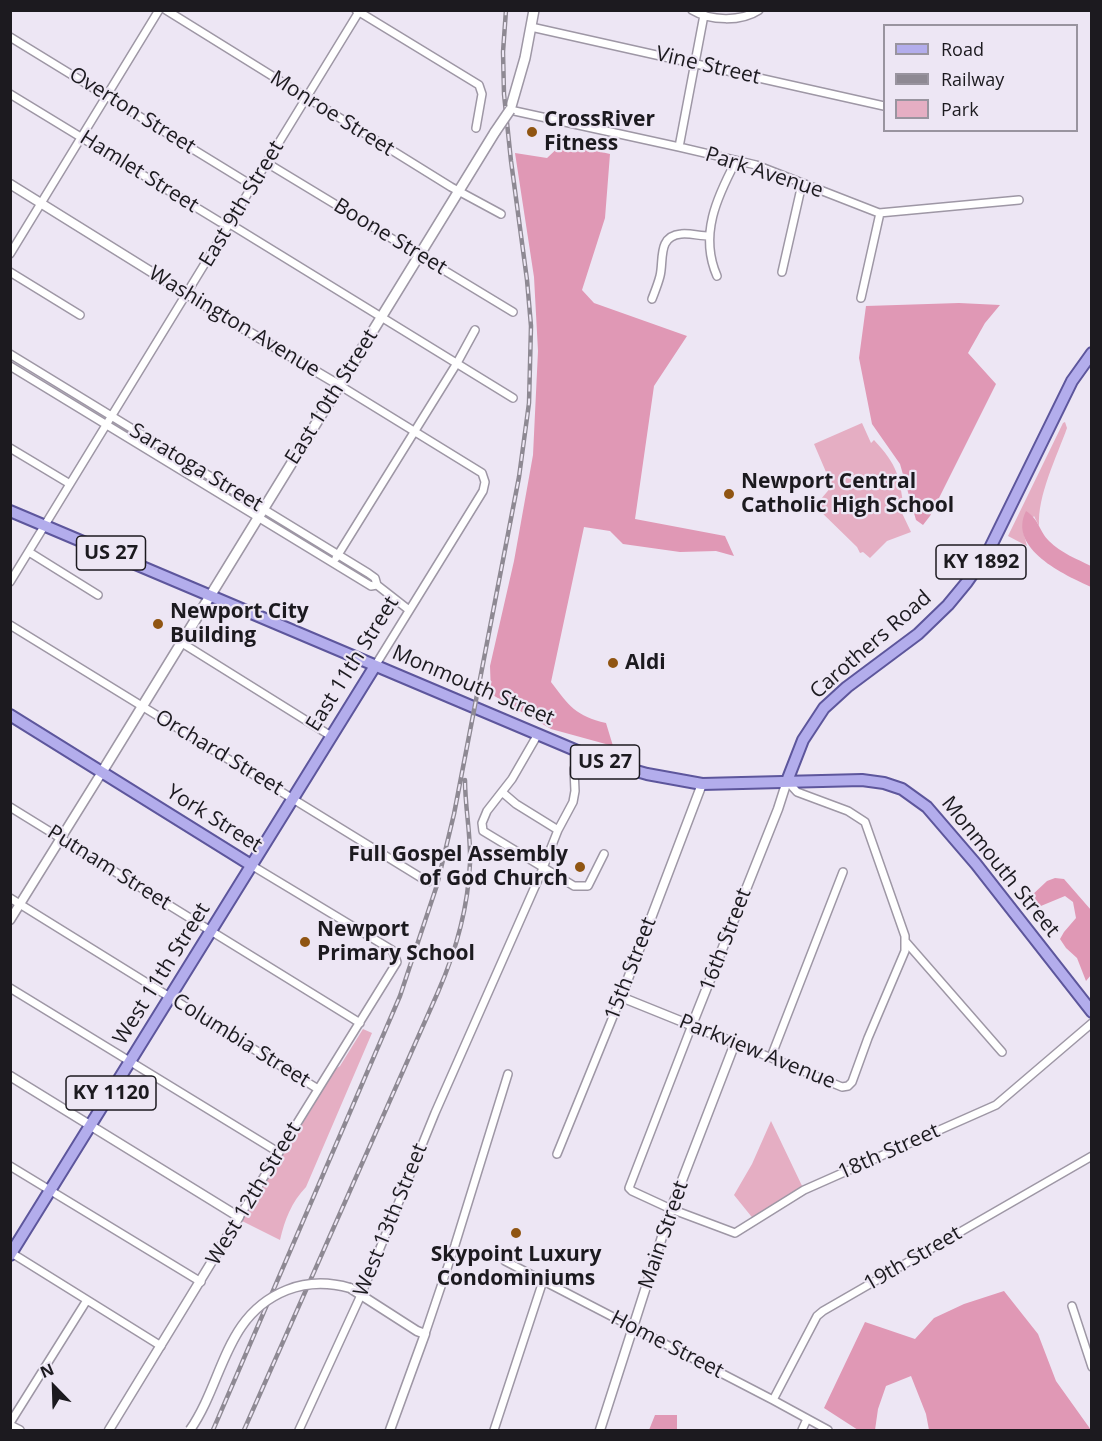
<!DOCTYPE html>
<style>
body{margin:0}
#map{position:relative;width:1102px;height:1441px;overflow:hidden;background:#ede6f4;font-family:"Open Sans",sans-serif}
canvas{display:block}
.frame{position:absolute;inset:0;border:12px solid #1c1a1f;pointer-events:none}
.legend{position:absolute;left:883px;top:24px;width:195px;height:108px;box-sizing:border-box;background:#ede6f4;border:2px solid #99949f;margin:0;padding:8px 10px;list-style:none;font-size:18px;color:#1c1a1f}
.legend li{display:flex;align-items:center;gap:12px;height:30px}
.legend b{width:30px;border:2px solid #99949f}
.north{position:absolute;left:24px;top:1357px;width:60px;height:60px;-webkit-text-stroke:4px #ede6f4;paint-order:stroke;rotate:337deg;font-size:16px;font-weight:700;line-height:24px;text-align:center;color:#1c1a1f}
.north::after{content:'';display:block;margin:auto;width:21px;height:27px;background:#1c1a1f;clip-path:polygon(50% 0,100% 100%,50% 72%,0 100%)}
</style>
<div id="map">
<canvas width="1102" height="1441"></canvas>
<div class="frame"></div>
<ul class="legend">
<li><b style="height:8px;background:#b3adec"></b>Road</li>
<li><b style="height:8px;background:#8e8993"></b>Railway</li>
<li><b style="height:16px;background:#e5aec3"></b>Park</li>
</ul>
<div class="north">N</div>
</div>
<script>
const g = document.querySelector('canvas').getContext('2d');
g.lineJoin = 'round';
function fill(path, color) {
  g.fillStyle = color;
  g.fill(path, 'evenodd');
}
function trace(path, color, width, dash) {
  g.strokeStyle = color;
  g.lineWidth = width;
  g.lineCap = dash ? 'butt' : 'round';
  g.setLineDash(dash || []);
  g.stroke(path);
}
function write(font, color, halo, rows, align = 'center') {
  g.font = font + ' "Open Sans",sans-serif';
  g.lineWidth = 4.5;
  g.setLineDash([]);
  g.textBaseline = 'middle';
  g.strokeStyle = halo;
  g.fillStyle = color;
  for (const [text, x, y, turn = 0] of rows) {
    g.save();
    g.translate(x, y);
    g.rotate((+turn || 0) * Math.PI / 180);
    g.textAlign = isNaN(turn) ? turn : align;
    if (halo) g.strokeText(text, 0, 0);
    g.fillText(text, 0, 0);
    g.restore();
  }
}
const green = new Path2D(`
 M1065 422 1067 428C1057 456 1037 496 1039 526L1034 516 1023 531 1027 546 1008 536 1063 423Z
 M862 423 871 443 874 440C898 466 899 475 904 509L902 513 911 532 887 541 870 558 863 552 860 553 857 547 815 506 832 486 814 444Z
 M121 427 248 504 250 507 123 431Z
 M363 1029 372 1033 306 1187C291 1203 285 1219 280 1240L242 1221C245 1210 253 1190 264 1186L286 1144 291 1142 314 1105 313 1100 334 1070 340 1066Z
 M771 1121 804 1190 755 1221 734 1195 752 1164Z`);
const forest = new Path2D(`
 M563 143 610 154 605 218 582 290 594 303 687 336 654 386 635 519 725 536 734 556 716 551 680 552 623 544 610 531 584 527 551 682C569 706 576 716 606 723L613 746 551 729 491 694 490 666 514 561 533 455 538 351 534 277 515 153 547 158Z
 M959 303 1000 305 985 323 968 353 996 384 930 516 923 525 916 520 900 464 872 424 859 358 866 306Z
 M1026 511C1039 519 1039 531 1049 541 1061 553 1077 559 1091 566V587C1065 575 1007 549 1026 511Z
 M1055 878 1064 879 1091 910V975L1086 981 1077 958 1066 948 1060 939 1064 932 1076 918 1073 902 1065 896 1036 908 1030 897 1047 881Z
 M1004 1291 1038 1334 1056 1381 1091 1430H929L926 1414 911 1376 886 1386 878 1409 875 1430H858L824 1408 865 1322 915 1339 934 1318 964 1304Z
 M655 1415H677V1430H649Z`);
const minor = new Path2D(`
 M166 10 451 187 501 214
 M356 10 479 85 482 94 476 128
 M692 10C710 21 741 22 759 10
 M531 27 884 106
 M10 37 253 186
 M10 94 220 222 230 224 513 398
 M510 110 679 147 756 165 879 213 1019 200
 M679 147 704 15
 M267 163 513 312
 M10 254 159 10
 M10 272 80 315
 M782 272 802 184
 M717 276C699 235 717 197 736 161
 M861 298 880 213
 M652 299C655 291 658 284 660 276 664 261 657 236 681 234 690 233 700 236 709 236
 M10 354 368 573 375 578 377 585 409 610
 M10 366 371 586 377 585
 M339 385 482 473 485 482 483 491 375 666
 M10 448 70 484
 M29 552 98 595
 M336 558 457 363 475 330
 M10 582 360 10
 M10 625 428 882
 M182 643 331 736
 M538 734 512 779 487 811 482 823 483 831 574 886H588L604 854
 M502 792 516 804 558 830
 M10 807 360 1023
 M10 898 318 1089
 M906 942 1002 1052
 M10 988 278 1152
 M692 1025 629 1188 632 1191 671 1209 735 1233 804 1190 996 1105 1092 1023
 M735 1043 842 1087 848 1086 852 1082 868 1038 905 951V936L865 822 848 811 797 792 787 781
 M771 1057 843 872
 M557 1154 621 997
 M10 1166 201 1282
 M239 1217 397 962 392 950 251 865
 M10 1252 161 1346
 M505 1261 773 1400 828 1430
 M1072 1306 1092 1367
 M425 1334 455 1245 508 1074
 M773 1400 817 1316 823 1311 1092 1156
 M10 1423 87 1300
 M10 1425 20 1430
 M299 1430 361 1295 435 1113 541 873 558 830 573 802 575 791 574 769 581 752
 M494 1430 543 1281
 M802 1430 807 1419`);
const tertiary = new Path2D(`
 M10 184 227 319 339 385
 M10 920 102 772
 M692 1025 778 809 787 781
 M10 1076 239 1217 109 1430
 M350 1288 417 1331 425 1334 390 1430
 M600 1430 671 1209 735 1043 621 997 702 784`);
const secondary = new Path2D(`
 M510 110 525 58 534 10
 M102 772 495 132`);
const primary = new Path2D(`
 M10 511 601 761 647 774 702 784 862 780 884 783 902 789 927 807 976 864 1092 1012
 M10 715 251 865
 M787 781 803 740 824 708 847 687 918 634 948 605 967 582 988 552 1072 381 1092 353
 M10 1255 375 666`);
const rail = new Path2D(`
 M213 1430 400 996 437 885 454 814 519 477 529 403 531 326 527 280 511 161 504 94 503 52 506 10
 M244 1430 438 992C456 951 468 908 470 863 471 835 465 808 465 780`);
const tertiaryBridge = new Path2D(`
 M190 1430C224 1381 224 1315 287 1290 307 1282 329 1282 350 1288`);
const secondaryBridge = new Path2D(`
 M495 132 510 110`);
const markers = [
 [532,132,6,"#905512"],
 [729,494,6,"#905512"],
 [158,624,6,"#905512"],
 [613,663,6,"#905512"],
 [580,867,6,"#905512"],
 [305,942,6,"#905512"],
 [516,1233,6,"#905512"]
];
const shields = [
 [111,553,69],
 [981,562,90],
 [605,762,69],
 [111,1093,90]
];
const shieldNames = [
 ["US 27",111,553],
 ["KY 1892",981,562],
 ["US 27",605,762],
 ["KY 1120",111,1093]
];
const streetNames = [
 ["Vine Street",708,66,13],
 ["Overton Street",132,111,32],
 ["Monroe Street",332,114,32],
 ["Hamlet Street",139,172,32],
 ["Park Avenue",764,173,18],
 ["East 9th Street",242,204,-59],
 ["Boone Street",390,237,31],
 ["Washington Avenue",234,322,31],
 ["East 10th Street",332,397,-58],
 ["Saratoga Street",196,468,31],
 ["Carothers Road",871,645,-41],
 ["East 11th Street",353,664,-58],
 ["Monmouth Street",473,686,23],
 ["Orchard Street",219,753,31],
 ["York Street",214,819,32],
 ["Monmouth Street",1000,867,51],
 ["Putnam Street",109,868,32],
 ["16th Street",726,940,-69],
 ["15th Street",631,969,-69],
 ["West 11th Street",162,974,-58],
 ["Columbia Street",241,1041,32],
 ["Parkview Avenue",757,1052,22],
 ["18th Street",889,1152,-24],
 ["West 12th Street",254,1194,-59],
 ["West 13th Street",391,1220,-68],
 ["Main Street",664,1235,-71],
 ["19th Street",913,1259,-30],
 ["Home Street",667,1345,27]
];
const poiNames = [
 ["CrossRiver",544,120],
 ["Fitness",544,144],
 ["Newport Central",741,482],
 ["Catholic High School",741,506],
 ["Newport City",170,612],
 ["Building",170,636],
 ["Aldi",625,663],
 ["Full Gospel Assembly",568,855,"right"],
 ["of God Church",568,879,"right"],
 ["Newport",317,930],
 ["Primary School",317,954],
 ["Skypoint Luxury",516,1255,"center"],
 ["Condominiums",516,1279,"center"]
];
fill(green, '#e5aec3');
fill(forest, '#e098b5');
trace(minor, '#9e97a5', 10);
trace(tertiary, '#9e97a5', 11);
trace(secondary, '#9e97a5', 12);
trace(primary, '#5d569c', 14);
trace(minor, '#fff', 7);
trace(tertiary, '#fff', 8);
trace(secondary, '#fff', 9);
trace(primary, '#b3adec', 10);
trace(rail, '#8e8993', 4.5);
trace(rail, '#ede6f4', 2, [7]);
trace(tertiaryBridge, '#9e97a5', 11, []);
trace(secondaryBridge, '#9e97a5', 12, []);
trace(tertiaryBridge, '#fff', 8);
trace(secondaryBridge, '#fff', 9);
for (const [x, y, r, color] of markers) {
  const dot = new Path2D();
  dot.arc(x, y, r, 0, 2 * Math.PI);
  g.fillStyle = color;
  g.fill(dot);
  trace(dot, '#ede6f4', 2);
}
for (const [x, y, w] of shields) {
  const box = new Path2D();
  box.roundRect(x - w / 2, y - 17, w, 34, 4.5);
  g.fillStyle = '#ede6f4';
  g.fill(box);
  trace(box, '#1c1a1f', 1.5);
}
write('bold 20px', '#1c1a1f', null, shieldNames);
write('21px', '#1c1a1f', '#ede6f4', streetNames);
write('bold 21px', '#1c1a1f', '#ede6f4', poiNames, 'left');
</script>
